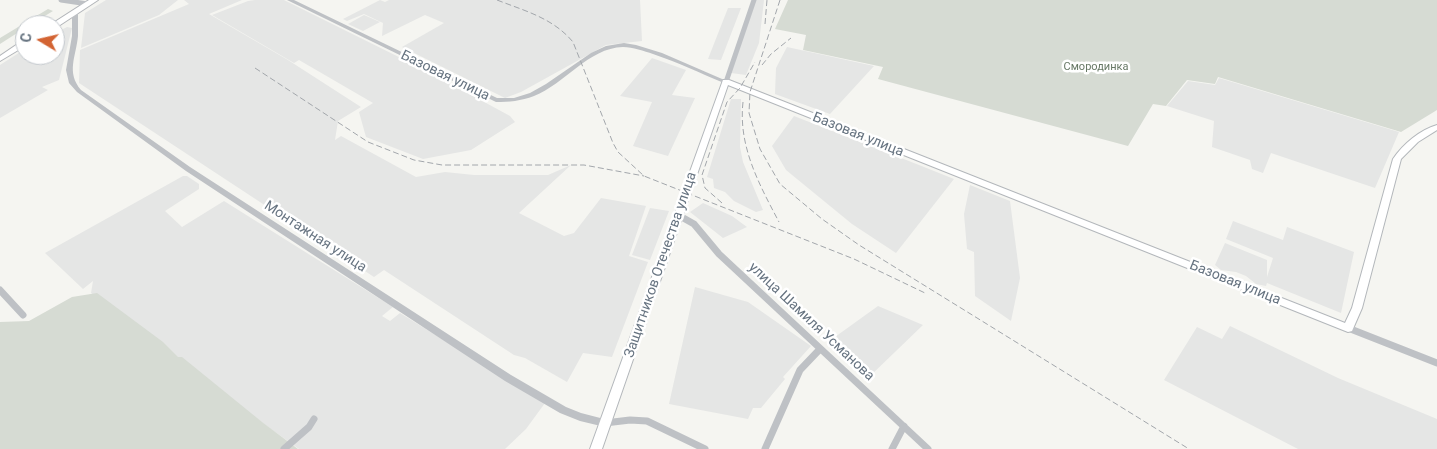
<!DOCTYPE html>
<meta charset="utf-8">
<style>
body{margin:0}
#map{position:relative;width:1437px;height:449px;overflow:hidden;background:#f5f5f1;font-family:Roboto,sans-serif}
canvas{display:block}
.north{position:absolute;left:15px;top:15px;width:50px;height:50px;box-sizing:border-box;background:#fff;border:1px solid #c2c7cc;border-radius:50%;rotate:279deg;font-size:14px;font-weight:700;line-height:20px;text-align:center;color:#667380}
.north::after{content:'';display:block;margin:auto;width:18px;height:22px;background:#d36433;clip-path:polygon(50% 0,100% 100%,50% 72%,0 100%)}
</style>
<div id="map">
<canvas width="1437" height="449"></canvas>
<div class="north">С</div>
</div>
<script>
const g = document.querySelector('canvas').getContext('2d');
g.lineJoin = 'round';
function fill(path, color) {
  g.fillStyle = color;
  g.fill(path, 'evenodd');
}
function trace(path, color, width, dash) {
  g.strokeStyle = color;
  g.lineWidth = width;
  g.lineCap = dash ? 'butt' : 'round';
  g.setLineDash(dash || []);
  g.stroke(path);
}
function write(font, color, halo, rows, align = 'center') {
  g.font = font + ' Roboto,sans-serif';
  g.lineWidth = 5;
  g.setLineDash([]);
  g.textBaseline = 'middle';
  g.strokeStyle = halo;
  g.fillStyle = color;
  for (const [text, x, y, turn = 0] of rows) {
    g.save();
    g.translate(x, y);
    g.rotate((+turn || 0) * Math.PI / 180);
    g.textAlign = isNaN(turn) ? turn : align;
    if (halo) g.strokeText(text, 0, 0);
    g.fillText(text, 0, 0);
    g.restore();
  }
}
const built = new Path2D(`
 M106 0H178L159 15 81 48 85 13Z
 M184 0H242L209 14 288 60 361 107 338 121 335 140 341 136 416 177 445 172 474 175H548L571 165 519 213 564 236 574 233 601 198 646 206 629 256 648 262 612 357 583 353 567 382 525 358 514 355 384 270 374 277 79 83 80 50 189 4Z
 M255 0H284L429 72 510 116 515 122 471 150 423 159 366 137 359 112 373 103 299 60 294 63 212 15 248 1Z
 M380 0 385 2 389 0H640L642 41 606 45 521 92 505 98 402 47 444 23 425 15 382 36 383 23 364 14 347 21 343 19Z
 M756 0H764L759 43 746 75 731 73Z
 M728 8H741L721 60 708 59Z
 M364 15 380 22 363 31 348 24Z
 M67 27 72 28 59 80 42 87 48 90 0 118V65L25 49V55H55V33Z
 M787 47 874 66 830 114 775 94 776 68Z
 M652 58 686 70 672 95 695 98 668 156 633 146 652 102 620 96Z
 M1219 78 1399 132 1375 188 1271 153 1263 173 1252 169 1250 160 1212 147 1214 121 1167 106 1188 81 1215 85Z
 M731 99H741L740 147 743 162 763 210 756 212 734 201 725 192 714 188 713 179 707 177Z
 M794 116 919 165 954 179 896 253 852 224 786 170 772 146Z
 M183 176H187L199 184V189L165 211 182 227 224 201 393 307 382 316 390 321 400 313 545 403 526 429 505 449H299L171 358 91 293 93 281 83 289 45 253Z
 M970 185 1010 201 1020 278 1011 321 975 296 974 252 967 249 964 214Z
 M703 203 732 216 747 227 723 238 690 212Z
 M650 208 669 211 650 260 632 255Z
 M1233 221 1283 240 1287 227 1354 252 1341 313 1267 283 1266 286 1256 284 1246 276 1236 272 1221 270 1215 265 1225 243 1267 260V277L1273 258 1226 239Z
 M695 287 748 302 811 346 783 377 785 379 761 408H753L748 419 669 404Z
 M878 306 923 325 868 378 828 342Z
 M1230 326 1338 378 1437 419V449H1298L1164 380 1197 327 1222 339Z`);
const green = new Path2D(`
 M788 0H1437V110L1401 132 1218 77 1215 84 1187 80 1166 106 1153 104 1128 146 878 79 883 67 803 50 806 35 775 29Z
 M48 9 53 11 30 25H25V28L0 44V38Z
 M97 293 163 342 178 357H182L262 422 298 449H0V322L29 321 72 297Z`);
const minorFar1 = new Path2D(`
 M61 0 88 4
 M726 82 754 0`);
const minor = new Path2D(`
 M678 215 694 224 719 254 928 449
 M0 290 23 315
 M1348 328 1437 363
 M605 423 630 420 647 421 705 449
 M284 449 309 427 314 419
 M765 449 800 370 820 349
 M892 449 904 426`);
const tertiary = new Path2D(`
 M287 0H294L497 98H514L530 93 546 84 591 53 606 46 624 43 636 45 662 53 729 82 726 84 724 83C700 73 677 62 653 54 644 51 633 47 623 47 588 48 565 84 534 96 521 101 509 102 496 102Z
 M75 10 78 12C78 20 78 28 78 36 76 57 66 72 81 90L190 167 511 375 566 407 581 413 608 420 610 423 608 426 605 427 580 421 560 413 505 381 186 171 77 92 69 83 66 70 72 36V12Z`);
const secondary = new Path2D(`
 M723 80H729L1345 323 1352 308 1393 159C1403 144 1420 130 1437 125V130L1418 142 1401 159 1362 308 1352 331 1348 332 728 85 602 449H590Z`);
const primary = new Path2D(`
 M89 0H98L57 27 50 25Z
 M22 41H25V46L0 61V56Z`);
const rail = new Path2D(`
 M497 0C525 11 553 18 573 42L613 143 618 152 644 176 854 259 925 293
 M780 0 750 92 749 113 760 149 780 184 822 219 859 245 1189 449
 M765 24 767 0
 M762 65 771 54 791 38
 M255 68 368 142 414 160 442 165H584L644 176
 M743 102C738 146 759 184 779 222
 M722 203 705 188 702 175 727 102 740 88 755 62`);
const farParknames = [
 ["Смородинка",1096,67]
];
const streetNames = [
 ["Базовая улица",445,76,26],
 ["Базовая улица",858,135,22],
 ["Монтажная улица",315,237,33],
 ["Защитников Отечества улица",661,265,-71],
 ["Базовая улица",1235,283,22],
 ["улица Шамиля Усманова",811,322,43]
];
fill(built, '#e5e6e5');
fill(green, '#d6dbd3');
trace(secondary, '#b3b7bb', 2);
trace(primary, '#b2b5b9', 2);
trace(minorFar1, '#bec1c5', 5);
trace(minor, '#bec1c5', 7);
fill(tertiary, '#bec1c5');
fill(secondary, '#fff');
fill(primary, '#fff');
trace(rail, '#a2a6ab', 1, [6, 3]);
write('11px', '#677865', '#fff', farParknames);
write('14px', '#667380', '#fff', streetNames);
</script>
